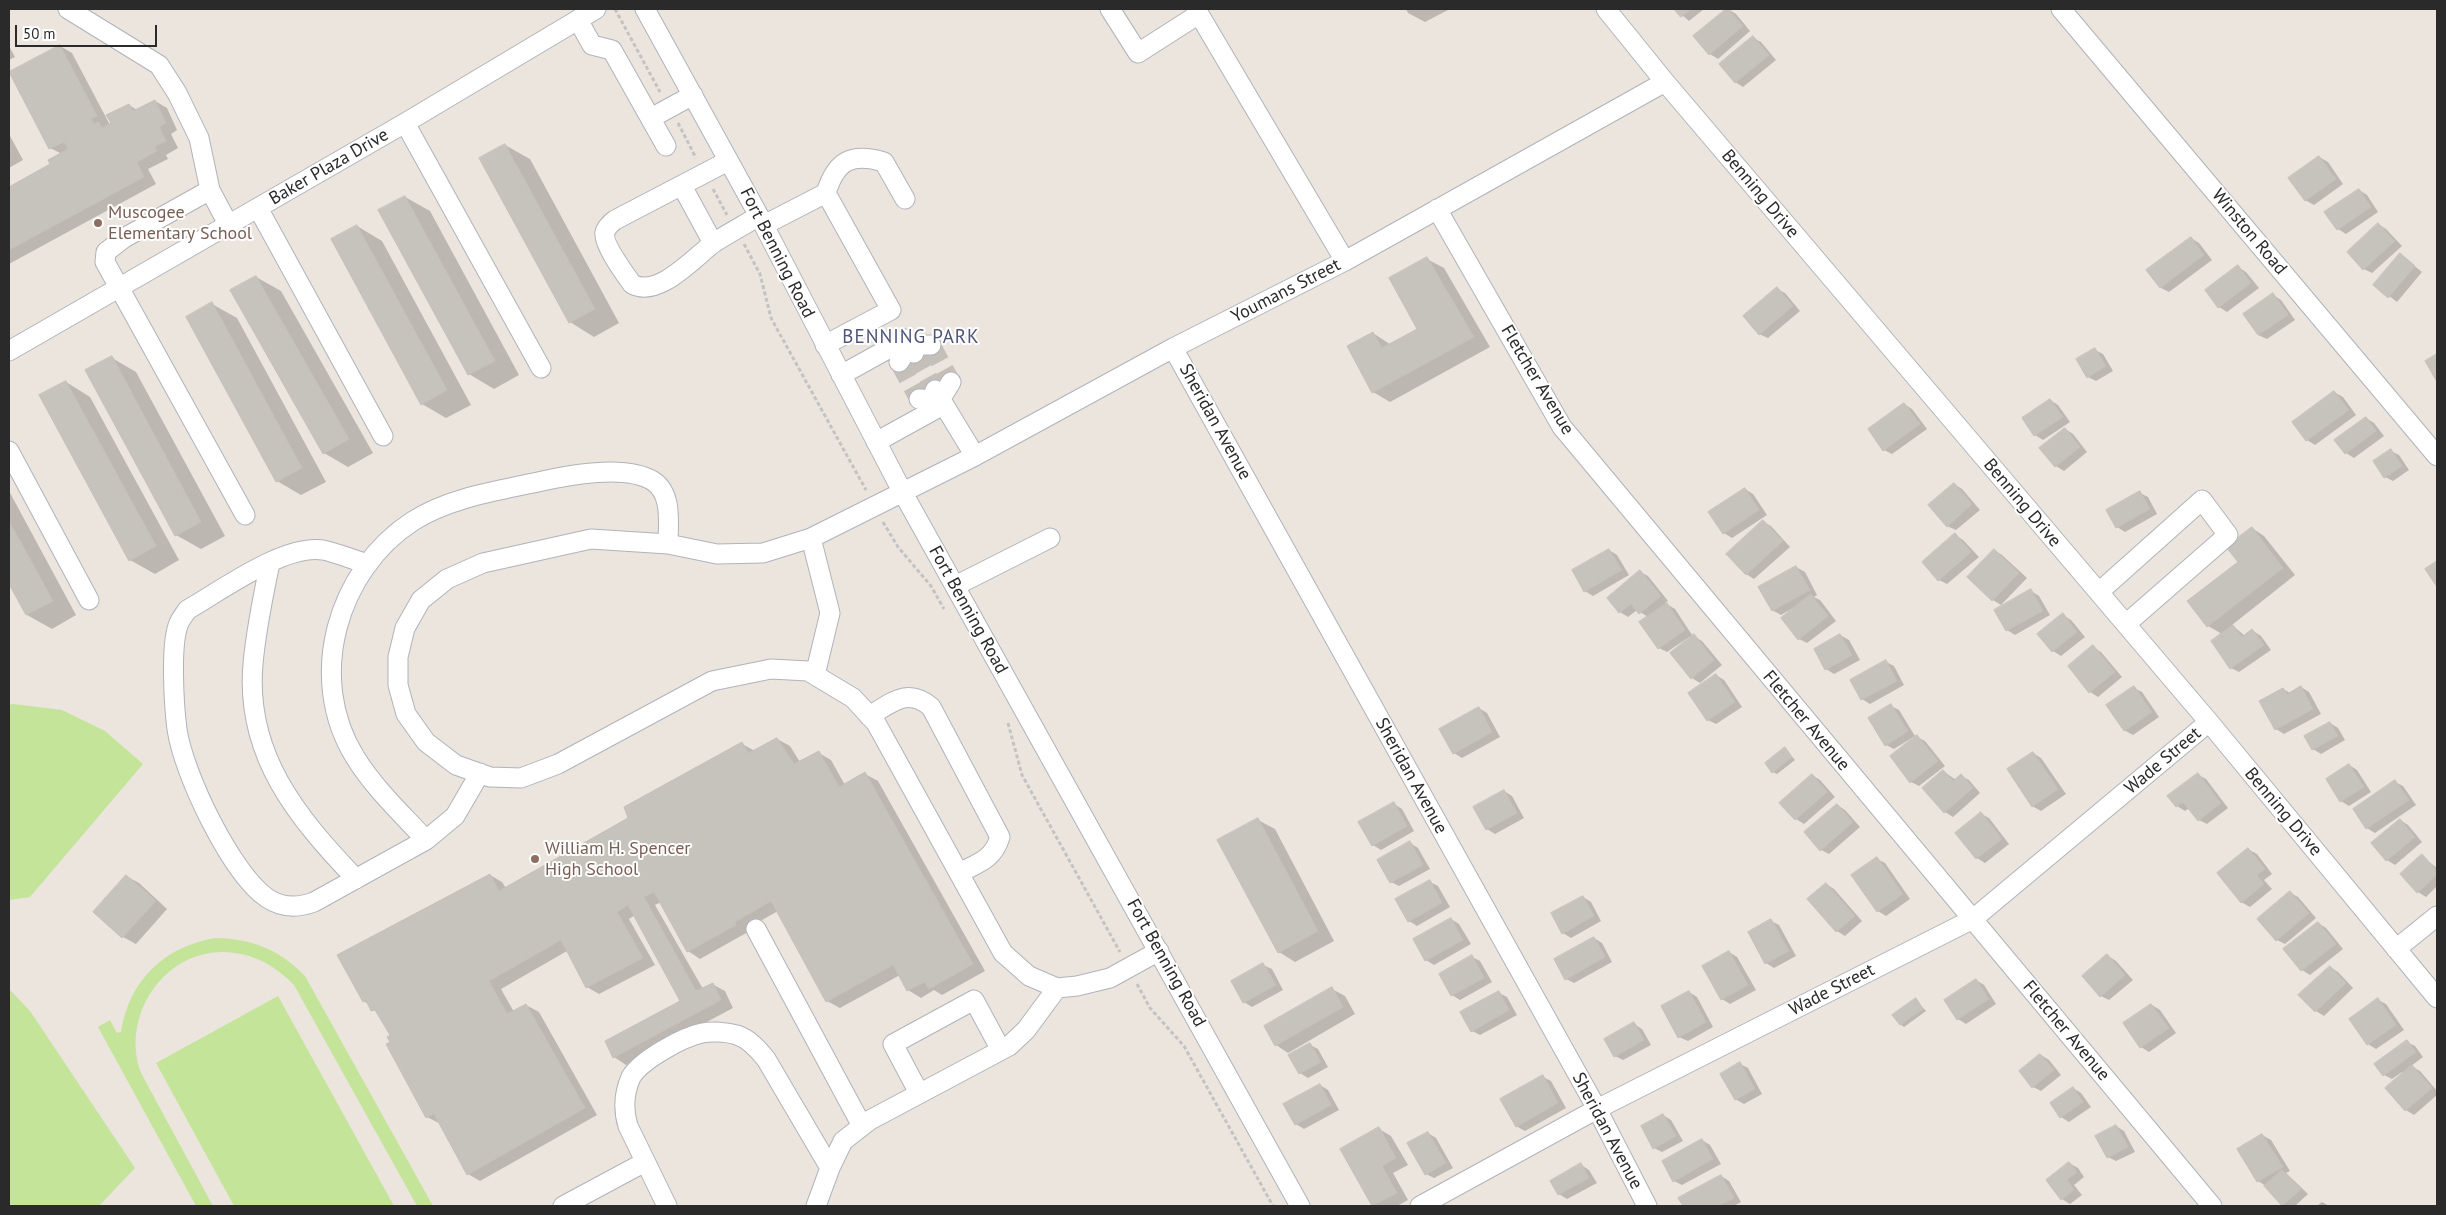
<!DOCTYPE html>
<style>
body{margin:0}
#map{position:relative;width:2446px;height:1215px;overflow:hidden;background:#ebe5dd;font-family:"PT Sans",sans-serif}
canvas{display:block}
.frame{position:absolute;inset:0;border:10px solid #2a2a2a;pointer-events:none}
.scale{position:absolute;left:15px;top:25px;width:142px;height:22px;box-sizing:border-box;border:2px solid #2a2a2a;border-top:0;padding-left:6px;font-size:15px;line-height:18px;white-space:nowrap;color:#2a2a2a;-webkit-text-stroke:4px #fff;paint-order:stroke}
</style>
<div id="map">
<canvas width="2446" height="1215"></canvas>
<div class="frame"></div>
<div class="scale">50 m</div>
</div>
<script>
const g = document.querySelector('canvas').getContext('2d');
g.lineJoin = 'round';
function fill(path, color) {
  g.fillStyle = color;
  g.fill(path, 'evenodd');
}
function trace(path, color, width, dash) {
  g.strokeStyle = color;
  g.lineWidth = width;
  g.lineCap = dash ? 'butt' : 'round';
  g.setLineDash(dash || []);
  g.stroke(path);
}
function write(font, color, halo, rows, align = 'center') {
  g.font = font + ' "PT Sans",sans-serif';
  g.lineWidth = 4;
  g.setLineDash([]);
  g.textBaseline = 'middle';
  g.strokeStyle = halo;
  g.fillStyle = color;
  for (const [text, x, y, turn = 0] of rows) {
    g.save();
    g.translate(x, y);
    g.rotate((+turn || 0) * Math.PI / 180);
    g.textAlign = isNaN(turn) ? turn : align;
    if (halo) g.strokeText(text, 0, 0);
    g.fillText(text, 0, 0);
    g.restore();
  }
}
const pitch = new Path2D(`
 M13 704 62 710 105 731 143 764 30 897 9 900V705Z
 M216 938C253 939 280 950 305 976L433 1206H417L294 985C277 968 259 956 235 953 169 943 119 1013 141 1073L213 1206H196L98 1027 110 1020 117 1033 121 1032C129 980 165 946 216 938Z
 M9 989 30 1011 135 1168 99 1206H9Z
 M278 996 394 1206H234L156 1063Z`);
const shadow = new Path2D(`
 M1406 9H1450L1425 22 1408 13Z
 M1675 9H1704L1689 21Z
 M1728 9 1736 14 1750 31 1718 59 1710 54 1695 36Z
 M1753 38 1761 42 1776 60 1743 87 1735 82Z
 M9 46 15 57 9 60Z
 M60 46 72 53 110 125 129 105 137 110 155 101 167 108 177 130 171 134 178 148 166 155 168 159 148 169 156 184 9 264V188L52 165 62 154 50 148Z
 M9 134 23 160 9 168Z
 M505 145 530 159 619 323 594 337 570 322Z
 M2319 157 2328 162 2343 184 2314 205 2305 200Z
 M2359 190 2367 195 2378 212 2346 234 2338 229Z
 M405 197 430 211 519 375 494 389 469 374 380 211Z
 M2378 224 2386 229 2402 246 2372 273 2364 269Z
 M357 226 382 241 471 405 446 418 422 404Z
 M2191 238 2199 243 2212 260 2169 292 2161 288Z
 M2401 255 2422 272 2397 302 2375 285Z
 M1427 259 1444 268 1490 347 1390 402 1373 392V333L1391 345 1419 329Z
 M2238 267 2246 272 2259 288 2227 312 2219 307Z
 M256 277 281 291 373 453 348 467 324 453Z
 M1777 289 1785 293 1800 311 1768 338 1759 334Z
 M2273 295 2281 300 2295 320 2267 339 2258 335Z
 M212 304 237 318 326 482 301 495 277 481Z
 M2095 350 2103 354 2113 371 2096 381 2088 377Z
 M112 358 136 372 225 536 201 549 176 535Z
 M66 382 90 397 179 560 155 574 130 560Z
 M2334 392 2343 397 2356 415 2315 445 2307 440Z
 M2050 400 2058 405 2070 422 2043 440 2035 435 2024 418Z
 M1904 404 1912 409 1927 429 1892 454 1884 450Z
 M2366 418 2374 423 2384 436 2354 458 2346 453Z
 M2065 429 2073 434 2087 452 2064 471 2056 466Z
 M2391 451 2399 455 2409 470 2393 481 2385 477Z
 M1954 484 1962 489 1980 510 1956 530 1947 526Z
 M1745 489 1753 494 1767 515 1732 538 1724 533Z
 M9 491 76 615 52 629 27 615 9 581Z
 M2140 493 2148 497 2157 514 2125 532 2117 527Z
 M1763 522 1771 526 1790 547 1754 579 1746 574Z
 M2252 528 2264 536 2295 575 2232 625 2245 636 2253 631 2261 636 2271 650 2239 672 2231 668 2222 634 2208 626 2189 602 2239 562Z
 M1955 535 1963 540 1979 557 1947 584 1939 580Z
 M1609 550 1617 555 1629 575 1593 596 1585 591Z
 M1994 550 2002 555 2027 578 2001 605 1993 600 1968 577Z
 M1796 567 1805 572 1817 595 1814 597 1820 600 1836 621 1807 643 1799 639 1793 608 1781 615 1772 610Z
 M1640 572 1648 576 1668 601 1665 603 1675 609 1692 635 1702 641 1722 665 1700 683 1692 678 1689 637 1667 652 1659 648 1648 617 1637 610 1628 617 1620 612 1608 598Z
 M2031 591 2039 596 2050 615 2015 635 2007 630Z
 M2063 615 2071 620 2085 637 2061 656 2053 651Z
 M1840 635 1849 640 1860 660 1834 674 1826 669Z
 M2093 647 2101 652 2122 677 2098 697 2090 692Z
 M1886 662 1894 666 1904 685 1870 704 1862 699 1852 680Z
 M1716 675 1724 680 1742 707 1716 724 1708 720Z
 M2301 687 2309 692 2321 714 2284 734 2276 729 2261 702 2283 689 2290 693Z
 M2134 688 2142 692 2159 717 2133 735 2124 730Z
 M1891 706 1899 710 1915 736 1894 749 1886 745Z
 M1479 708 1487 713 1500 737 1462 758 1454 753Z
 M2330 723 2338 728 2345 740 2321 754 2313 749Z
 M1917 737 1925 741 1945 766 1919 786 1911 782Z
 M777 739 790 746 800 762 819 753 831 760 845 785 865 774 878 781 985 971 942 995 934 990 921 998 908 990 900 975 840 1008 827 1001 778 911 746 929 748 932 700 959 688 951 661 902 655 905 703 989 712 984 725 991 733 1008 626 1065 614 1057 682 1001 635 915 629 919 655 965 599 994 587 987 567 951 501 989 514 1012 526 1005 539 1012 597 1115 480 1181 468 1174 441 1124 427 1117 392 1043V1036L379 1014 364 1001 490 875 502 882 506 888 629 818 742 744 755 751Z
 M1785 749 1795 760 1777 774 1773 772Z
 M2033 753 2041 758 2066 794 2041 811 2032 806Z
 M2349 765 2357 770 2371 792 2349 806 2341 801Z
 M1943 771 1956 780 1961 776 1969 780 1980 793 1953 817 1945 812 1923 788Z
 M1812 775 1820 780 1835 797 1804 824 1796 819Z
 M2198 775 2206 779 2228 808 2207 824 2199 820 2189 808 2185 811 2177 806Z
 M2395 782 2403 786 2416 805 2375 833 2367 828Z
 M1504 791 1512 796 1524 818 1495 834 1487 829Z
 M1394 804 1402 809 1414 831 1381 850 1373 845Z
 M1837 805 1845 810 1860 827 1829 854 1821 850Z
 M1981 814 1989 818 2009 844 1985 863 1977 858Z
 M1258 820 1275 829 1334 941 1295 962 1279 952Z
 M2400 820 2408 825 2422 842 2395 865 2387 860Z
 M1410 843 1418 848 1430 869 1399 886 1391 882Z
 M2249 850 2257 854 2272 874 2264 880 2272 889 2250 907 2241 902Z
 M2422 856 2437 868V886L2426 897 2418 892Z
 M1877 859 1885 863 1910 899 1886 916 1878 911Z
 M126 876 139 883 167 909 136 944 123 937 95 912Z
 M1430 882 1438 886 1450 907 1417 926 1409 921Z
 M1826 884 1834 889 1862 921 1845 936 1837 931 1809 899Z
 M2290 893 2298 897 2316 918 2285 944 2277 940Z
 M1583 897 1591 902 1601 921 1571 938 1563 933Z
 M1451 919 1459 924 1471 944 1434 965 1426 960Z
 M1771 921 1779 925 1796 956 1774 968 1766 963Z
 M2318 923 2326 928 2343 949 2310 975 2302 970Z
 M1594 938 1602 943 1612 962 1574 983 1566 979Z
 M1729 952 1737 957 1756 990 1730 1004 1722 999Z
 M2108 956 2116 961 2133 980 2109 1000 2101 996Z
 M1472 957 1480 961 1492 982 1460 1000 1452 995Z
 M1263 965 1272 969 1283 990 1252 1007 1244 1002Z
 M2330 967 2338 972 2353 988 2324 1016 2316 1011Z
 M1976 980 1984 985 1996 1004 1966 1024 1958 1019Z
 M1332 989 1345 996 1355 1014 1288 1053 1276 1045Z
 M1689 992 1697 997 1713 1027 1688 1041 1679 1037Z
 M1499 993 1507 997 1517 1015 1480 1035 1472 1031Z
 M1916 1000 1926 1011 1904 1027 1900 1024Z
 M2378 1000 2386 1004 2404 1030 2376 1049 2368 1044Z
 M2152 1005 2160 1010 2176 1033 2149 1052 2141 1047Z
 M1634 1024 1642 1029 1651 1045 1623 1060 1615 1056Z
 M2407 1042 2415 1046 2423 1057 2411 1066 2420 1071 2437 1091V1095L2414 1115 2406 1110 2387 1088 2403 1074 2402 1072 2392 1079 2384 1075Z
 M1310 1045 1318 1049 1328 1067 1308 1078 1300 1073Z
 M2041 1055 2049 1060 2061 1075 2041 1091 2033 1087Z
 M1740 1064 1748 1068 1762 1094 1744 1104 1735 1099Z
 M1543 1077 1551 1081 1566 1108 1525 1131 1516 1126Z
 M1320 1085 1328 1090 1339 1110 1304 1129 1296 1124Z
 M2073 1088 2081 1093 2091 1107 2069 1122 2061 1117Z
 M1663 1115 1671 1120 1683 1141 1662 1152 1654 1148Z
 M2116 1126 2124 1131 2135 1152 2116 1161 2108 1157Z
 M1379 1129 1391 1136 1408 1165 1393 1173 1408 1200 1397 1206H1373L1342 1149Z
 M1428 1133 1436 1138 1453 1168 1434 1178 1426 1174Z
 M2262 1135 2271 1140 2290 1171 2286 1173 2308 1194 2295 1206H2283L2266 1186 2258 1181Z
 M1702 1140 1710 1145 1721 1164 1682 1185 1674 1181Z
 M2069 1163 2078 1168 2084 1177 2074 1185 2082 1195 2070 1204 2062 1199Z
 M1581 1165 1589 1170 1597 1183 1567 1199 1559 1194 1552 1181Z
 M1721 1176 1729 1181 1741 1202 1734 1206H1684L1680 1199Z
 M2322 1202 2329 1206H2317Z`);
const building = new Path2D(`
 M1674 9H1691L1681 17Z
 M1726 9H1728L1743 26 1709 55 1693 36Z
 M1753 36 1769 55 1735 83 1719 64Z
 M60 45 97 116 91 119 94 124 99 122 102 128 111 123 106 115 129 104 133 111 155 100 166 123 159 127 166 141 154 147 157 151 137 162 144 177 9 250V187L50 164 48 160 68 149 64 142 49 149 9 72Z
 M505 144 595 309 569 323 479 158Z
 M2319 156 2336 179 2305 201 2288 178Z
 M2359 189 2371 207 2337 230 2324 212Z
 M405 196 495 361 468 375 378 210Z
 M2378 223 2395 241 2363 270 2347 252Z
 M357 225 447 390 421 405 331 239Z
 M2191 237 2204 255 2160 288 2146 270Z
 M2400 253 2415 266 2388 298 2373 285Z
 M1427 257 1474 337 1372 393 1347 346 1373 332 1382 348 1417 329 1389 278Z
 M2238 265 2251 283 2218 308 2205 290Z
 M256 276 349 439 323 454 230 290Z
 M1777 287 1793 306 1759 335 1743 316Z
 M2273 293 2288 315 2258 335 2243 314Z
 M212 302 302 468 276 482 186 317Z
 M2095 348 2106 366 2087 378 2076 359Z
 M2437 354V382L2425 361Z
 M112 356 201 522 175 536 85 370Z
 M66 381 156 546 129 561 39 395Z
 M2334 391 2349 410 2306 441 2292 422Z
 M2050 399 2063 417 2034 436 2022 418Z
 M1904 403 1920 424 1883 451 1868 429Z
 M2366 417 2376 431 2345 454 2334 440Z
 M2065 428 2080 447 2055 467 2039 448Z
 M2391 449 2402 466 2384 478 2373 461Z
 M1954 483 1972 504 1947 527 1928 505Z
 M1745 488 1759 510 1723 534 1708 512Z
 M2140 491 2150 509 2116 528 2106 510Z
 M1763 520 1783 541 1746 575 1726 554Z
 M9 521 53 601 26 615 9 584Z
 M2252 527 2283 568 2207 627 2187 601 2238 562 2226 547Z
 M1955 533 1971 552 1938 581 1922 562Z
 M1609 549 1622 570 1584 592 1572 570Z
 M1994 549 2019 573 1992 601 1967 577Z
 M2437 561V587L2425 569Z
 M1796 566 1810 590 1772 611 1758 587Z
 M1640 570 1661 596 1639 614 1631 604 1619 613 1607 598Z
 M2031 589 2043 611 2006 631 1994 610Z
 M1811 594 1828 616 1798 640 1781 618Z
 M1667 603 1685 630 1658 649 1639 622Z
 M2063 613 2077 632 2052 652 2037 634Z
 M2233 625 2242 637 2252 629 2264 645 2230 669 2211 641Z
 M1694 634 1714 660 1691 679 1670 653Z
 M1840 634 1852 655 1825 670 1814 649Z
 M2093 645 2115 672 2089 693 2068 666Z
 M1886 660 1897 681 1861 700 1850 680Z
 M1716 674 1735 702 1707 721 1688 693Z
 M2134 686 2152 712 2124 731 2106 705Z
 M2301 686 2313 709 2275 730 2259 701 2283 688 2287 694Z
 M1891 704 1908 731 1885 746 1868 718Z
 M1479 707 1492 732 1453 754 1439 729Z
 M2330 722 2338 736 2312 750 2304 736Z
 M1917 735 1938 761 1910 783 1890 756Z
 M777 738 794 764 819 751 839 787 865 772 973 964 929 989 925 982 907 991 893 965 826 1002 771 901 735 922 736 925 687 952 654 892 644 897 696 991 713 983 721 1000 613 1058 605 1041 680 1001 628 905 617 912 643 958 586 988 561 940 489 981 507 1014 526 1004 585 1108 467 1175 434 1114 426 1118 386 1044 390 1042 387 1037 390 1035 375 1010 371 1011 366 1000 363 1002 337 955 490 874 499 891 628 818 624 807 742 742 748 753Z
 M1785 747 1792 757 1772 773 1765 763Z
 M2033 752 2058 789 2032 807 2007 769Z
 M2349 764 2364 787 2340 802 2326 779Z
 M1943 770 1953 781 1961 774 1973 788 1944 813 1922 788Z
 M2198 773 2221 803 2198 821 2183 802 2176 807 2167 796Z
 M1812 774 1827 792 1795 820 1779 803Z
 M2395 780 2409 800 2366 829 2353 809Z
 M1504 790 1517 813 1486 830 1473 807Z
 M1394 802 1407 826 1372 846 1358 822Z
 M1837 804 1853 822 1820 851 1804 832Z
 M1981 812 2002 839 1976 859 1955 833Z
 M1258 818 1318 931 1278 953 1217 840Z
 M2400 819 2415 837 2386 861 2371 843Z
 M1410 841 1423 865 1390 883 1377 860Z
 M2248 848 2265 869 2257 875 2264 884 2241 903 2217 873Z
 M2422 854 2437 871V875L2417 893 2400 874Z
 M1877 857 1903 894 1877 912 1851 875Z
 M126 875 156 901 122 938 93 912Z
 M1430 880 1442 903 1408 922 1395 899Z
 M1826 883 1855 916 1836 932 1807 899Z
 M2290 891 2309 913 2276 941 2257 919Z
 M1583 896 1594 916 1562 934 1551 913Z
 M1451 918 1463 940 1425 961 1413 939Z
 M1771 919 1789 951 1765 964 1748 932Z
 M2318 922 2336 944 2301 971 2283 949Z
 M1594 937 1605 957 1565 980 1554 959Z
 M1729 951 1748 985 1721 1000 1702 966Z
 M2107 954 2125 975 2100 997 2082 976Z
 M1472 955 1484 978 1451 996 1439 974Z
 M1263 963 1276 985 1243 1003 1231 981Z
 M2330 966 2346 983 2315 1012 2298 995Z
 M1976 979 1989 999 1957 1020 1944 1000Z
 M1332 987 1343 1007 1275 1046 1264 1026Z
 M1499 991 1509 1010 1471 1032 1460 1012Z
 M1689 991 1706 1022 1678 1038 1661 1006Z
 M1916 998 1923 1009 1900 1025 1892 1015Z
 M2378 998 2396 1025 2367 1045 2349 1019Z
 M2151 1004 2169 1028 2140 1048 2123 1023Z
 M1634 1022 1644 1040 1614 1057 1604 1039Z
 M2407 1040 2416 1052 2383 1076 2374 1064Z
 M1310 1043 1321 1062 1299 1074 1288 1055Z
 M2040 1054 2054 1070 2032 1088 2019 1071Z
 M1740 1062 1755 1089 1735 1100 1720 1074Z
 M2412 1065 2432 1088 2405 1111 2385 1088Z
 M1543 1075 1558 1103 1516 1127 1500 1099Z
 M1320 1084 1331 1105 1295 1125 1283 1104Z
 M2073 1087 2083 1102 2060 1118 2050 1103Z
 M1663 1114 1676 1136 1653 1149 1641 1126Z
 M2116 1125 2128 1147 2107 1158 2095 1136Z
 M1379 1127 1396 1158 1382 1166 1397 1193 1372 1206 1340 1149Z
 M1428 1132 1446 1163 1425 1175 1407 1143Z
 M2262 1134 2283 1167 2257 1182 2237 1149Z
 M1702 1139 1713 1159 1673 1182 1662 1161Z
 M2069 1162 2077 1172 2067 1180 2074 1190 2061 1200 2046 1180Z
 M1581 1163 1589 1178 1558 1195 1550 1181Z
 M2282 1170 2301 1189 2282 1206 2264 1186Z
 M1721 1175 1734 1198 1718 1206H1683L1678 1198Z`);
const minorTunnel = new Path2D(`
 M931 345 951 382
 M914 353 935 390
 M899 362 919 399`);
const path = new Path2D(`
 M615 9 660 92
 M678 123 696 158
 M713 189 727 215
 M744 244 760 274 771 318 866 490
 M883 522 898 547 931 586 944 609
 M1008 723 1022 775 1120 952
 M1137 984 1150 1008 1184 1046 1273 1206`);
const minor = new Path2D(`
 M68 9 159 65 177 93 199 138 210 190 124 238 106 252 105 262 245 515
 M645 9 759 216 903 493 1300 1206
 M1110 9 1138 53 1199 14
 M1196 9 1345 261
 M1606 9 1665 82 2209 722 2437 998
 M2061 9 2437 456
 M578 20 592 45 612 50 666 146
 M651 118 693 95
 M405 123 541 368
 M728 161 615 220C611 223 607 226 605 232 602 243 625 274 632 284 659 299 695 256 715 242 729 233 744 225 759 216
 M682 186 713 243
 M210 190 228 224
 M826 193C836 161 851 152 884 162L905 199
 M258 208 383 436
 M1437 209 1562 427 2212 1206
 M764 225 826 193 891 310 825 345
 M910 345H931
 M1173 348 1597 1109 1647 1206
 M9 351 405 123 596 9
 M899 362 910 345
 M841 375 906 339 914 353
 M935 390 975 456
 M919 399 940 400
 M940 400 951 382
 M876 442 943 405
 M9 451 89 600
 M811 538 830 613 815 675
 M270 563C263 596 256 630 253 664 245 755 297 817 356 879
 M368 564C353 560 338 553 323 550 284 544 222 590 187 610 185 614 181 618 179 623 170 643 174 706 177 729 183 773 231 873 267 898 282 908 298 908 314 902L426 840C402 814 374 788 355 757 306 678 337 570 413 521 449 498 496 491 538 482 568 475 626 464 653 481 673 494 668 524 668 544
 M955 586 1050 538
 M2099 592 2202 500 2228 535 2126 624
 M869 716C892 703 907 687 931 707L1000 837C993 860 978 863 959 873
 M426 840 455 816 480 773
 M756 929 862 1126
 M2396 949 2437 916
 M1057 988 1029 976 1003 953 876 723 853 698 808 671 771 669 712 681 558 764 521 778 490 777 456 765 426 742 406 714 398 685V657L405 628 421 600 447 579 483 563 591 539 668 544 717 554 763 553 811 538 975 456 1173 348 1345 261 1665 82
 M919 1093 893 1044 974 1000 1001 1050
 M563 1206 645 1162
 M667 1206 628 1126C623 1110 624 1093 631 1077 641 1060 683 1037 702 1033 712 1031 727 1032 737 1035 749 1039 758 1049 766 1059L830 1168
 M816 1206 830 1168 843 1141 870 1120 1009 1046 1026 1030 1057 988 1077 986 1110 978 1159 951
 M1420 1206 1597 1109 1973 919 2209 722`);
const markers = [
 [98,223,5,"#8d6e63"],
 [535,859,5,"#8d6e63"]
];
const streetNames = [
 ["Baker Plaza Drive",329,167,-30],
 ["Benning Drive",1760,194,50],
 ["Winston Road",2249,232,50],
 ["Fort Benning Road",777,253,63],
 ["Youmans Street",1286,291,-27],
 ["Fletcher Avenue",1537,380,59],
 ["Sheridan Avenue",1215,422,61],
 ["Benning Drive",2022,503,50],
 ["Fort Benning Road",968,610,61],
 ["Fletcher Avenue",1806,721,50],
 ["Wade Street",2163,761,-40],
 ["Sheridan Avenue",1411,776,61],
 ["Benning Drive",2283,812,50],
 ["Fort Benning Road",1166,963,61],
 ["Wade Street",1832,990,-27],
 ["Fletcher Avenue",2066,1031,50],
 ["Sheridan Avenue",1607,1131,62]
];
const educationNames = [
 ["Muscogee",108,213],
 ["Elementary School",108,234],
 ["William H. Spencer",545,849],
 ["High School",545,870]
];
const neighbourhoodNames = [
 ["BENNING PARK",911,338]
];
fill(pitch, '#c4e499');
fill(shadow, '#0003');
fill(building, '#c6c2bc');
trace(building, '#c6c0b6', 1);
trace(minorTunnel, '#c4c0b9', 19, [19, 9]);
trace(minor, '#b0b3bc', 21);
trace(path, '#c3c3c3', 3, [4, 2.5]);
trace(minor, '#fff', 19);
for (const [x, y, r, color] of markers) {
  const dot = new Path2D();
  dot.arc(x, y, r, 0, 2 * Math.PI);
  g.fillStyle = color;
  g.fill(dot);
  trace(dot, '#fff', 2);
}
write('18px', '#2a2a2a', '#fff', streetNames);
write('18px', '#785e54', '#fff', educationNames, 'left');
g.letterSpacing = '1px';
write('19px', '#4d5577', '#fff', neighbourhoodNames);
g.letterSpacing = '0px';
</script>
